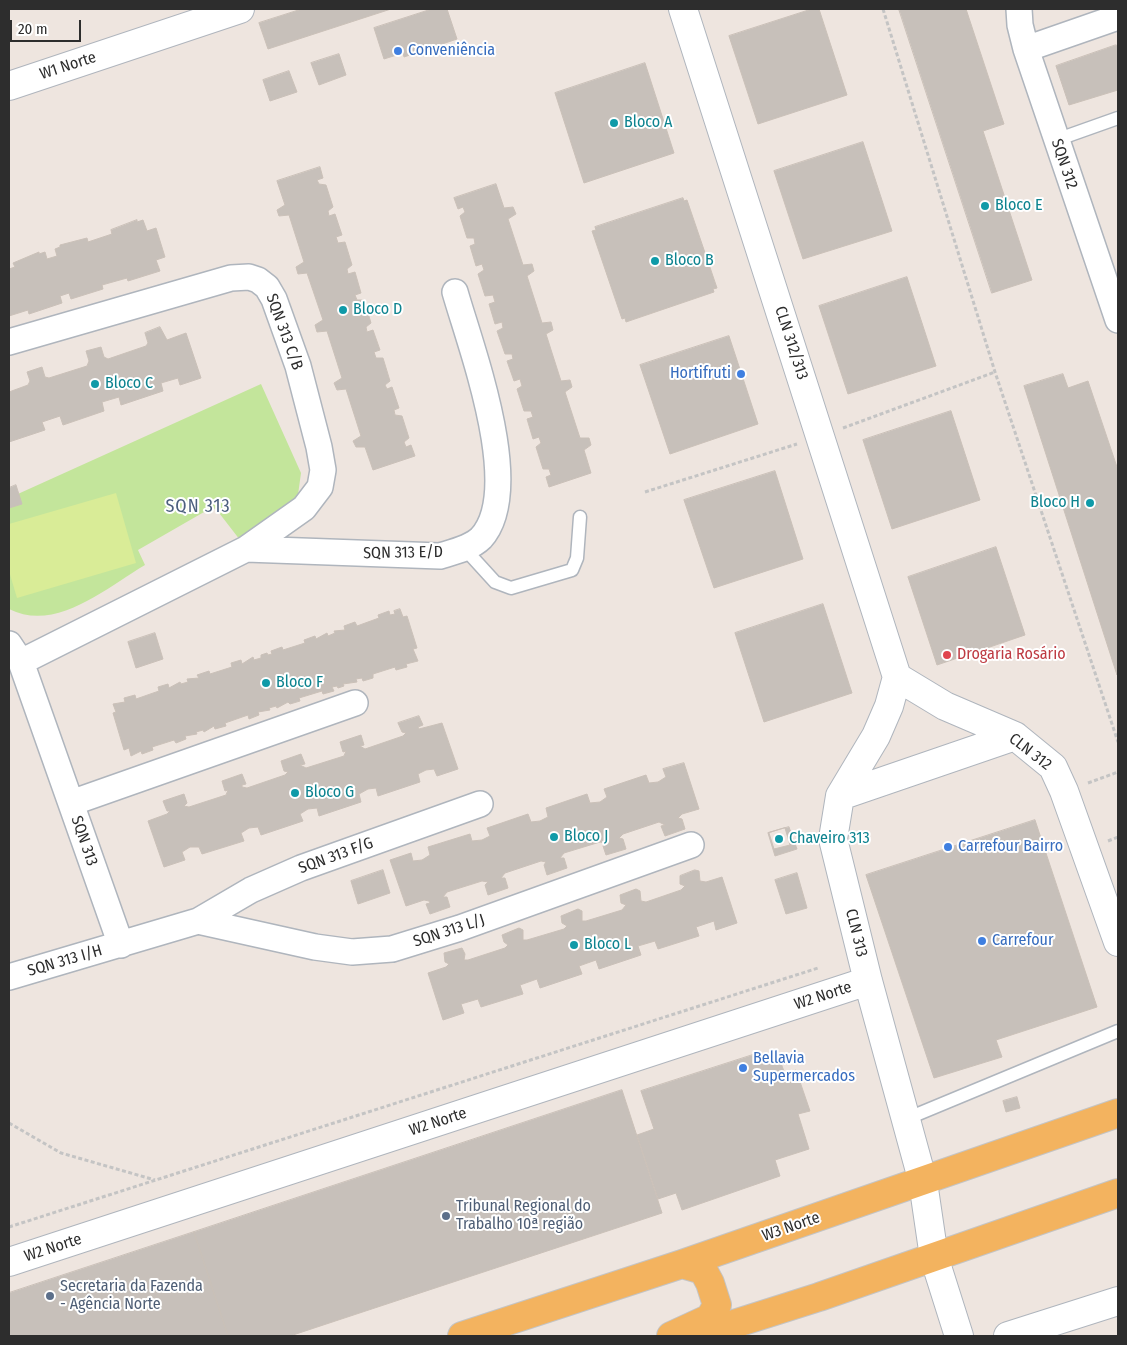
<!DOCTYPE html>
<meta charset="utf-8">
<style>
body{margin:0}
#map{position:relative;width:1127px;height:1345px;overflow:hidden;background:#eee5df;font-family:"Fira Sans Condensed",sans-serif}
canvas{display:block}
.frame{position:absolute;inset:0;border:10px solid #2d2d2d;pointer-events:none}
.scale{position:absolute;left:10px;top:20px;width:71px;height:22px;box-sizing:border-box;border:2px solid #2d2d2d;border-top:0;padding-left:6px;font-size:15px;line-height:18px;white-space:nowrap;color:#2d2d2d;-webkit-text-stroke:4px #fff;paint-order:stroke}
</style>
<div id="map">
<canvas width="1127" height="1345"></canvas>
<div class="frame"></div>
<div class="scale">20 m</div>
</div>
<script>
const g = document.querySelector('canvas').getContext('2d');
g.lineJoin = 'round';
function fill(path, color) {
  g.fillStyle = color;
  g.fill(path, 'evenodd');
}
function trace(path, color, width, dash) {
  g.strokeStyle = color;
  g.lineWidth = width;
  g.lineCap = dash ? 'butt' : 'round';
  g.setLineDash(dash || []);
  g.stroke(path);
}
function write(font, color, halo, rows, align = 'center') {
  g.font = font + ' "Fira Sans Condensed",sans-serif';
  g.lineWidth = 4;
  g.setLineDash([]);
  g.textBaseline = 'middle';
  g.strokeStyle = halo;
  g.fillStyle = color;
  for (const [text, x, y, turn = 0] of rows) {
    g.save();
    g.translate(x, y);
    g.rotate((+turn || 0) * Math.PI / 180);
    g.textAlign = isNaN(turn) ? turn : align;
    if (halo) g.strokeText(text, 0, 0);
    g.fillText(text, 0, 0);
    g.restore();
  }
}
const green = new Path2D(`
 M261 384 301 473 297 502 240 540 216 509 211 508 138 550 145 565C106 588 56 633 9 609V498Z`);
const pitch = new Path2D(`
 M116 493 136 563 17 598 9 571V524Z`);
const building = new Path2D(`
 M302 9H391L268 49 259 23Z
 M432 9H447L457 39 404 57 403 53 384 59 374 28Z
 M812 9H819L847 95 758 124 729 36Z
 M899 9H966L1004 124 983 131 1032 280 992 293Z
 M1116 45 1118 46V90L1069 105 1056 66Z
 M339 54 346 75 319 85 311 63Z
 M645 63 674 153 584 183 555 93Z
 M289 71 297 92 270 101 263 80Z
 M863 142 892 231 803 259 774 171Z
 M320 167 323 178 317 180 319 184 326 185 333 207 328 211 329 216 335 214 342 235 336 237 338 243 345 242 352 265 347 269 348 274 355 272 361 293 355 295 357 300H364L371 323 366 327 367 332 373 330 380 350 374 352 376 358H383L390 381 385 385 387 389 392 387 399 408 394 410 395 415 402 416 409 438 404 442 406 447 411 445 415 456 373 470 365 447H356L353 441 361 436 346 389 337 390 334 383 342 378 327 331 317 332 315 325 323 320 307 273 298 274 296 267 304 262 289 215 279 216 277 210 285 205 277 181Z
 M496 184 504 208 513 207 516 214 508 219 523 265 532 264 534 271 527 276 542 323 551 322 553 330 546 334 561 381 570 380 572 387 565 392 580 438H589L591 445 584 450 591 473 549 487 546 477 551 475 549 469H543L536 447 541 443 539 437 533 439 527 419 533 417 531 411H524L517 389 522 386 520 379 514 381 507 361 513 359 512 354H505L497 331 503 328 502 322 495 324 489 304 495 302 493 295 485 296 478 274 484 270 482 264 476 266 470 246 475 244 474 238H467L460 216 465 212 463 207 458 209 454 198Z
 M683 198 684 201 687 200 717 288 713 289 714 292 626 322 625 318 622 319 592 231 596 230 595 227Z
 M137 220V222L143 220 147 231 156 228 165 257 156 260 160 271 128 281 127 278 102 285 103 289 71 299 69 293 60 296 62 303 29 314 28 310 9 316V269L15 267 13 263 39 252V254L45 252 47 259 57 256 55 249 60 247V245L87 238 88 242 112 234 111 230Z
 M907 277 936 366 848 394 819 306Z
 M160 327 167 340 186 333 201 378 180 385 178 378 161 383 163 391 121 405 119 397 102 402 104 411 63 425 60 416 42 422 45 430 9 442V392L28 385 30 381 27 372 42 367 45 377 49 378 87 366 89 361 86 351 101 347 104 357 108 359 146 346 148 343 145 333Z
 M729 336 758 424 670 454 640 365Z
 M1063 374 1068 388 1088 381 1118 470 1117 675 1024 386Z
 M951 411 980 500 892 529 863 440Z
 M775 471 803 559 714 588 684 500Z
 M16 485 22 504 9 508V488Z
 M996 547 1025 635 937 665 908 577Z
 M823 604 852 693 764 722 735 633Z
 M400 609 403 617 407 616 417 648 413 649 418 661 406 664 407 667 396 670 395 667 373 674V678L363 681 362 678 356 679 357 682 343 684 344 686 338 688 337 686 332 687 334 691 323 694 322 691 299 698 300 701 290 704 288 702 277 708 276 706 269 708 270 710 258 712 259 715 249 719 248 715 225 723 226 726 215 729 214 726 204 732 203 730 196 732 197 734 185 736 186 739 176 743 174 740 152 747 153 750 142 754 141 751 131 756 129 748 124 750 113 713 116 712 113 704 125 702 124 698 135 695 136 699 159 691 158 687 168 684 169 688 180 682 181 684 188 682 187 679 199 678 197 675 209 671 210 674 232 667 231 663 241 660 242 664 253 657 254 660 261 658V655L267 653 268 655 272 654 271 651 282 647 283 650 305 643 304 640 315 636 316 639 327 633 328 636 335 633 334 631 345 630 344 626 355 622 357 626 379 618 378 615 389 611 390 615 395 614 394 611Z
 M155 633 163 659 136 668 128 642Z
 M419 716 423 725 418 727 419 729 442 723 458 769 437 776 434 769 426 770 418 774 420 782 378 796 376 788 368 789 359 794 361 802 319 816 317 808 308 809 300 814 303 821 261 835 258 827 249 828 241 833 244 841 202 854 199 847H190L182 852 185 860 164 867 148 821 167 814 170 811H167L163 801 184 794 187 803 184 806 189 807 226 795 228 790 225 791 222 781 242 774 246 784 242 785V787L247 788 285 775 288 772 284 771 281 761 301 754 305 764 300 765 306 768 344 756 346 751 343 752 340 742 361 735 364 745 360 746 365 749 403 736 406 733 402 732 398 723Z
 M684 763 699 809 682 814 678 818 682 819 685 829 665 836 661 826 665 825 659 822 623 834 619 838 623 839 626 849 606 855 603 846 605 843 600 842 564 853 560 858H564L567 868 547 875 544 865 546 862 541 861 505 873 501 878H505L508 888 488 895 485 885 488 882 482 881 447 892 443 897H447L450 907 430 914 426 904 430 903 429 901 424 900 406 906 390 860 411 853 413 861 422 860 430 855 428 847 470 834 472 841 482 840 490 836 487 828 528 814 531 822 540 821 548 817 546 808 587 794 590 803 600 802 607 797 604 789 646 775 649 783 658 782 666 777 663 769Z
 M1035 820 1097 1007 996 1040 1002 1057 934 1078 866 875Z
 M789 827 797 849 775 856 768 833Z
 M785 828 790 845 774 849 769 833Z
 M383 870 390 893 358 904 351 881Z
 M695 870 699 871 700 881 706 882 722 877 737 923 716 930 714 921 696 927 699 936 658 949 655 941 638 946 641 955 599 969 596 960 579 966 582 974 540 988 537 979 520 985 523 994 481 1007 478 999 461 1004 464 1013 443 1020 428 973 446 967 449 964 445 962 444 953 462 948 465 954 464 960H468L505 948 508 945 504 942 502 935 519 928 523 930V940H527L564 929 567 926 562 923 561 916 578 909 582 911V921H586L622 910 626 905 621 903 620 895 636 889 640 891 641 901 646 902 681 890 685 886 680 884V876Z
 M797 873 807 908 786 914 775 880Z
 M759 1053 761 1061 778 1055 785 1074 796 1070 810 1111 798 1114 809 1149 775 1160 780 1176 682 1210 676 1193 658 1199 637 1135 654 1129 641 1091Z
 M622 1090 662 1213 290 1336H228L194 1232Z
 M1017 1097 1020 1108 1006 1112 1003 1101Z
 M194 1232 228 1336H9V1293Z`);
const path = new Path2D(`
 M883 9 995 372 1118 742
 M843 428 995 372
 M645 492 797 444
 M1088 783 1118 772
 M1108 841 1118 837
 M9 1123 61 1153 155 1180
 M9 1227 818 968`);
const service = new Path2D(`
 M1056 140 1118 118
 M464 548 495 582 511 588 572 570 577 558 580 517
 M906 1119 1118 1031`);
const minor = new Path2D(`
 M1019 9 1020 25 1026 49 1118 320
 M1026 49 1118 17
 M9 342 231 278 249 277 258 280 267 287 274 299 298 366 319 447 323 470 320 487 304 508 246 549 21 662
 M246 549 440 556C453 552 471 548 481 538 525 490 471 348 455 292
 M9 644 21 662 121 945
 M71 803 355 703
 M198 921 315 947 352 952 392 949 460 928 691 845
 M9 977 198 921 251 890 301 868 480 804`);
const tertiary = new Path2D(`
 M683 9 897 677
 M9 86 240 9
 M897 677 889 706 876 736 840 796 833 839 868 981 923 1182 934 1257 959 1336
 M897 677 945 706 1015 736 1053 767 1064 791 1118 942
 M840 796 1015 736
 M9 1262 868 981
 M1008 1336 1118 1301`);
const primary = new Path2D(`
 M462 1336 682 1264 1118 1113
 M671 1336 710 1318 717 1305 710 1283 703 1270 682 1264
 M696 1336 819 1297 1118 1193`);
const markers = [
 [398,51,5,"#3f7fe0"],
 [614,123,5,"#0f9aa8"],
 [985,206,5,"#0f9aa8"],
 [655,261,5,"#0f9aa8"],
 [343,310,5,"#0f9aa8"],
 [741,374,5,"#3f7fe0"],
 [95,384,5,"#0f9aa8"],
 [1090,503,5,"#0f9aa8"],
 [947,655,5,"#e0444e"],
 [266,683,5,"#0f9aa8"],
 [295,793,5,"#0f9aa8"],
 [554,837,5,"#0f9aa8"],
 [779,839,5,"#0f9aa8"],
 [948,847,5,"#3f7fe0"],
 [982,941,5,"#3f7fe0"],
 [574,945,5,"#0f9aa8"],
 [743,1068,5,"#3f7fe0"],
 [446,1216,5,"#5c6f8a"],
 [50,1296,5,"#5c6f8a"]
];
const shopNames = [
 ["Conveniência",408,51],
 ["Hortifruti",731,374,"right"],
 ["Carrefour Bairro",958,847],
 ["Carrefour",992,941],
 ["Bellavia",753,1059],
 ["Supermercados",753,1077]
];
const streetNames = [
 ["W1 Norte",68,66,-18],
 ["SQN 312",1064,164,71],
 ["SQN 313 C/B",284,332,70],
 ["CLN 312/313",791,343,72],
 ["SQN 313 E/D",403,553,-1],
 ["CLN 312",1030,752,38],
 ["SQN 313",84,841,71],
 ["SQN 313 F/G",336,856,-20],
 ["SQN 313 L/J",449,931,-18],
 ["CLN 313",856,933,76],
 ["SQN 313 I/H",65,961,-16],
 ["W2 Norte",823,996,-18],
 ["W2 Norte",438,1122,-18],
 ["W3 Norte",791,1227,-19],
 ["W2 Norte",53,1248,-18]
];
const cultureNames = [
 ["Bloco A",624,123],
 ["Bloco E",995,206],
 ["Bloco B",665,261],
 ["Bloco D",353,310],
 ["Bloco C",105,384],
 ["Bloco H",1080,503,"right"],
 ["Bloco F",276,683],
 ["Bloco G",305,793],
 ["Bloco J",564,837],
 ["Chaveiro 313",789,839],
 ["Bloco L",584,945]
];
const healthNames = [
 ["Drogaria Rosário",957,655]
];
const serviceNames = [
 ["Tribunal Regional do",456,1207],
 ["Trabalho 10ª região",456,1225],
 ["Secretaria da Fazenda",60,1287],
 ["- Agência Norte",60,1305]
];
const neighbourhoodNames = [
 ["SQN 313",198,507]
];
fill(green, '#c3e59b');
fill(pitch, '#d9ec97');
fill(building, '#c7c0ba');
trace(building, '#cac0b8', 1);
trace(service, '#afb5bd', 15);
trace(minor, '#afb5bd', 28);
trace(tertiary, '#afb5bd', 30);
trace(primary, '#c4c4c4', 30);
trace(path, '#c4c4c4', 3, [4, 2.5]);
trace(service, '#fff', 12);
trace(minor, '#fff', 25);
trace(tertiary, '#fff', 28);
trace(primary, '#f3b35f', 28);
for (const [x, y, r, color] of markers) {
  const dot = new Path2D();
  dot.arc(x, y, r, 0, 2 * Math.PI);
  g.fillStyle = color;
  g.fill(dot);
  trace(dot, '#fff', 2);
}
write('16px', '#366cbe', '#fff', shopNames, 'left');
write('16px', '#2d2d2d', '#fff', streetNames);
write('16px', '#0d838f', '#fff', cultureNames, 'left');
write('16px', '#be3a42', '#fff', healthNames, 'left');
write('16px', '#4e5e75', '#fff', serviceNames, 'left');
g.letterSpacing = '1px';
write('18px', '#4c5f7e', '#fff', neighbourhoodNames);
g.letterSpacing = '0px';
</script>
